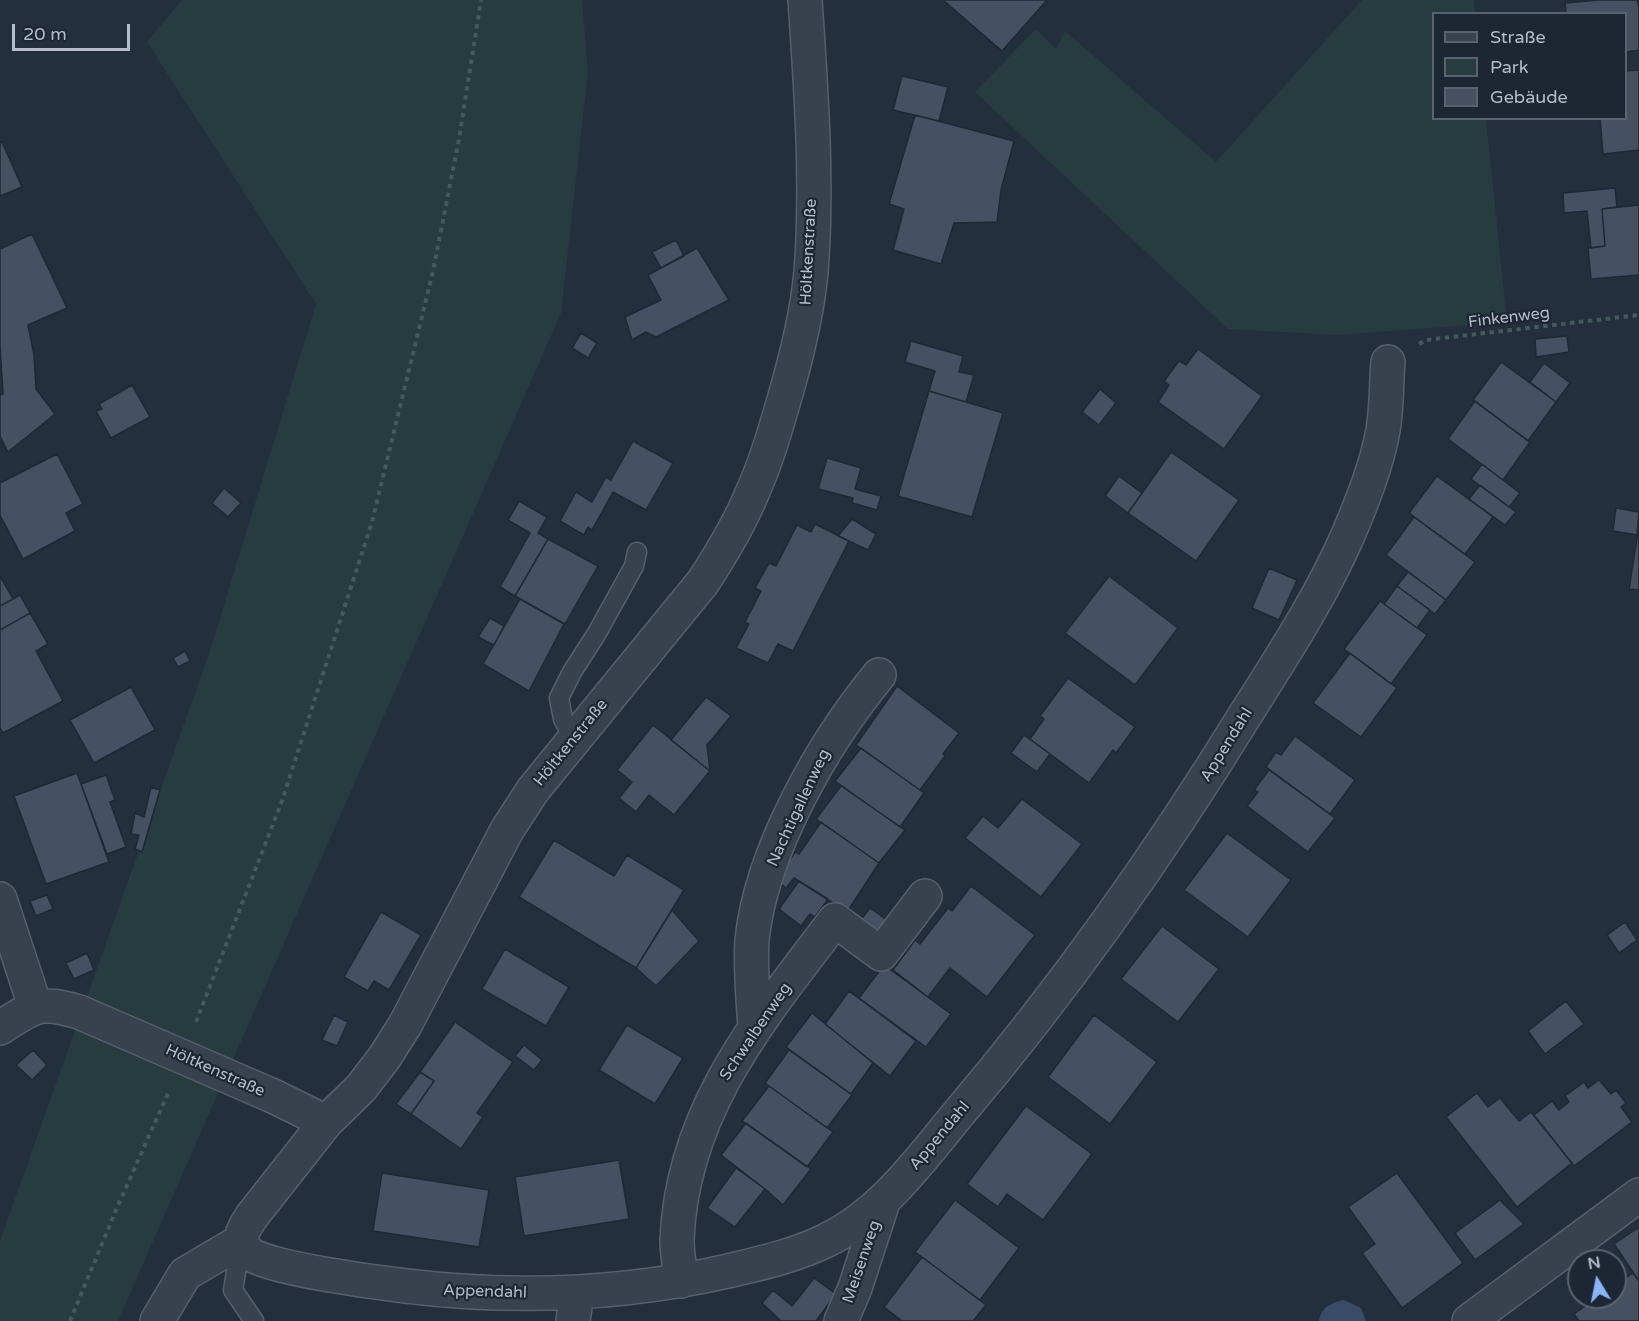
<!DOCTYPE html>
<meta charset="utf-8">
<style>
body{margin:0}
#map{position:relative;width:1639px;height:1321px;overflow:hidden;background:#242f3e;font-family:"Varela Round",sans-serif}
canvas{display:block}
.legend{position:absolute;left:1432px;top:12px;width:195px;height:108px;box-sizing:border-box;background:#1d2633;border:2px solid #59626f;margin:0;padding:8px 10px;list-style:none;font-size:18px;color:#b4bcc9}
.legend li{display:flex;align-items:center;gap:12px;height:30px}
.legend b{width:30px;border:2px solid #59626f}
.north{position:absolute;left:1567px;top:1249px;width:60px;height:60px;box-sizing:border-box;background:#1d2633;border:2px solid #59626f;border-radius:50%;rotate:350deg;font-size:16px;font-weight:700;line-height:24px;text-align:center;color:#b4bcc9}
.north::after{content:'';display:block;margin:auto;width:21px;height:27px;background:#8ab4f8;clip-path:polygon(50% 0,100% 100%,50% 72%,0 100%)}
.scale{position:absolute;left:12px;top:24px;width:118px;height:27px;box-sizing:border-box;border:3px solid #b4bcc9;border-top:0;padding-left:8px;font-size:18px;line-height:21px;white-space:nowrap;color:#b4bcc9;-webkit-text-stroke:4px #1d2633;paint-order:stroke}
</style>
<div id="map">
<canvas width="1639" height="1321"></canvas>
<ul class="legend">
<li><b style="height:8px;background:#38414e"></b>Straße</li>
<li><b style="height:16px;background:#263c3f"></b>Park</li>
<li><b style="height:16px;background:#455162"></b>Gebäude</li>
</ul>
<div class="north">N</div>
<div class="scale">20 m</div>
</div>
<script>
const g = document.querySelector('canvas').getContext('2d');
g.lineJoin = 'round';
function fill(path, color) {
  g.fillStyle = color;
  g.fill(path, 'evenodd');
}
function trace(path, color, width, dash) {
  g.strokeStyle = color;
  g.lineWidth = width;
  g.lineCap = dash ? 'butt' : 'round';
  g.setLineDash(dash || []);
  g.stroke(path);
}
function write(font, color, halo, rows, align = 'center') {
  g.font = font + ' "Varela Round",sans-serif';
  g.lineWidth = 4.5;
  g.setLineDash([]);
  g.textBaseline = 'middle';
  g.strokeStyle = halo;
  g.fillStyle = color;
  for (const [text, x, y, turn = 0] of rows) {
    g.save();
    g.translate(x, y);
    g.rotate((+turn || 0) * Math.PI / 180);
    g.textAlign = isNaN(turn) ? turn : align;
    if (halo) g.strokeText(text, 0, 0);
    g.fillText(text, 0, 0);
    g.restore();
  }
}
const green = new Path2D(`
 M182 0H582L588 71 561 313 118 1321H0V1241L209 654 316 304 147 42Z
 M1362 0H1474L1475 13 1434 14V118L1486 119 1507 322 1338 335 1228 329 975 92 1036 29 1056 49 1065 31 1216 162Z`);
const water = new Path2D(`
 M1344 1300 1361 1308 1366 1321H1319C1321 1307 1331 1303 1344 1300Z`);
const building = new Path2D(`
 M943 0H1047L1002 51Z
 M1599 0H1637L1639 7V50L1626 52V14H1566L1565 3Z
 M1639 70V150L1603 154 1600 118H1626V71Z
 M902 76 948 87 939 121 893 110Z
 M915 115 1014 141 1001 190 997 222 954 223 941 264 893 250 904 209 889 204Z
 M2 142 22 187 0 196V143Z
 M1615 188 1617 207 1602 209 1605 246 1591 248 1587 211 1564 213 1563 193Z
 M1639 205V275L1591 279 1588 248 1605 246 1602 209Z
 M32 234 67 308 28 325 34 355 36 389 55 414 8 452 0 436V395L3 394 0 346V249Z
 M676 240 684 256 661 268 652 252Z
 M697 248 729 300 656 337 646 332 632 340 625 317 661 300 648 275Z
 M581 333 597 343 588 358 572 348Z
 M1567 336 1569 352 1536 357 1535 339Z
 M911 341 963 356 959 372 974 375 966 402 929 391 935 371 905 362Z
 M1198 349 1262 396 1224 449 1158 402 1169 385 1164 381 1179 361 1186 365Z
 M1501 362 1556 402 1528 441 1473 400Z
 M1544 363 1570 383 1556 402 1530 382Z
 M132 385 150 417 111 438 96 411 102 409 99 404Z
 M1100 389 1116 403 1099 425 1082 412Z
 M929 391 1003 413 972 517 898 496Z
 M1475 401 1530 442 1503 480 1448 439Z
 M633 441 673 463 646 510 613 492 592 530 588 527 584 535 560 521 576 492 592 502 606 477 611 480Z
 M1171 452 1239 500 1196 561 1128 513Z
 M57 454 83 504 66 513 75 531 23 559 0 515V483Z
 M827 458 861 468 855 489 881 496 877 510 852 503 853 498 818 489Z
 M1482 464 1520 493 1509 507 1471 479Z
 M1119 476 1142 493 1128 513 1105 496Z
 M1437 476 1493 517 1465 554 1409 513Z
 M1480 485 1516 512 1505 525 1469 499Z
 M224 488 241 503 228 517 212 503Z
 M519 501 547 517 538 533 548 539 515 596 500 587 530 533 508 520Z
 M1616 508 1639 512 1637 535 1613 531Z
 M1414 517 1475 562 1446 600 1386 555Z
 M852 519 876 534 868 550 838 536Z
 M815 524 849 541 793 651 778 644 768 663 736 648 749 624 745 622 761 591 755 588 769 563 776 566 797 525 811 532Z
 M1639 526V590L1629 589Z
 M548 539 598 566 565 624 515 596Z
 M1269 568 1297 580 1279 620 1252 608Z
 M1408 572 1446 600 1435 614 1397 586Z
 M0 576 13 599 0 606Z
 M1109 576 1178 628 1135 685 1065 633Z
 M1397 586 1430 610 1417 628 1384 604Z
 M20 595 30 613 0 630V606Z
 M520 599 564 624 529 691 483 664Z
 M1380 601 1427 635 1391 684 1344 649Z
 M30 613 48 644 36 651 63 701 3 733 0 728V630Z
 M490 618 504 626 494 645 478 637Z
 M185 651 190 661 178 667 173 658Z
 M1350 653 1397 688 1361 737 1313 703Z
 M1068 678 1135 727 1116 753 1113 750 1089 783 1030 739 1044 719 1040 716Z
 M897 686 959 733 943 754 945 756 920 790 856 745Z
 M131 687 155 730 94 763 70 720Z
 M706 697 731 716 707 745 710 771 671 740Z
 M653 725 710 771 674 815 649 795 636 812 619 798 632 782 617 770Z
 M1024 735 1050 754 1037 772 1011 753Z
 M1295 736 1355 780 1330 814 1266 767 1276 752 1281 755Z
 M861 748 924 793 900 827 835 781Z
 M1269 770 1335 818 1308 852 1247 806 1258 792 1254 790Z
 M77 773 109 862 46 884 14 796Z
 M106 775 115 800 110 802 126 847 107 854 81 784Z
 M841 786 905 830 879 863 816 819Z
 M151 787 160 790 142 852 135 849 139 835 131 834 135 813 144 817Z
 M1022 799 1082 844 1041 897 965 838 983 816 998 828Z
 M821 822 879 863 847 912 794 878 786 888 776 880 795 852 799 854Z
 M1227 833 1291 880 1248 937 1184 890Z
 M554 840 614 876 627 855 684 890 636 968 519 897Z
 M799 881 828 899 815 917 810 914 801 926 779 909Z
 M971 886 1035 935 987 997 950 968 928 997 893 970 915 940 920 944 948 908 952 911Z
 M47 895 53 909 36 916 30 901Z
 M870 908 890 922 880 937 860 921Z
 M672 910 699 941 656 986 636 968Z
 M381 912 421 935 389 990 374 981 368 991 344 977Z
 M1625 922 1637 940 1619 953 1607 935Z
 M1162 926 1219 969 1178 1022 1121 979Z
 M505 949 569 987 546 1026 482 989Z
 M87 953 94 970 74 979 66 963Z
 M884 965 951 1014 926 1047 859 998Z
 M849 991 916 1041 890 1076 825 1024Z
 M1566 1001 1584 1024 1545 1054 1528 1031Z
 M812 1013 873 1063 851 1094 786 1047Z
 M334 1015 348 1022 337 1046 322 1040Z
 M1094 1015 1157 1062 1110 1124 1048 1077Z
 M455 1022 513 1062 477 1113 483 1117 461 1149 411 1114 434 1081 420 1072Z
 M627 1025 683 1058 655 1104 599 1070Z
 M524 1045 542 1060 534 1070 515 1056Z
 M33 1050 47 1065 32 1080 16 1065Z
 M789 1050 852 1095 827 1128 765 1083Z
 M420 1072 434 1081 411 1114 396 1104Z
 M1599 1080 1611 1094 1616 1090 1626 1103 1621 1107 1632 1122 1574 1166 1534 1115 1552 1101 1559 1110 1569 1102 1565 1096 1584 1082 1588 1088Z
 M769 1086 833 1132 807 1167 742 1121Z
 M1477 1093 1488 1107 1500 1098 1519 1121 1531 1112 1572 1163 1517 1207 1446 1117Z
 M1026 1106 1092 1154 1043 1220 1007 1194 998 1207 967 1184Z
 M746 1123 811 1169 783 1205 765 1189 721 1155Z
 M619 1160 629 1219 524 1236 515 1177Z
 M736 1168 765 1189 735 1227 707 1208Z
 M382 1173 489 1190 479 1247 373 1231Z
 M1397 1173 1463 1263 1402 1308 1362 1253 1375 1244 1348 1207Z
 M955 1200 1019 1248 980 1300 915 1252Z
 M1500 1200 1524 1224 1475 1260 1455 1233Z
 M1639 1227V1281L1614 1244Z
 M922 1257 986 1305 973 1321H902L884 1307Z
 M1633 1273 1639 1281V1321H1579L1574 1314 1598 1297H1615V1285Z
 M814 1278 836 1294 816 1321H779L780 1320 762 1303 773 1290 792 1306Z`);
const path = new Path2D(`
 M1419 344 1426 340 1639 315
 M196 1022 282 801 372 522 433 271 459 139 481 0
 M70 1321 116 1210 169 1091`);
const lane = new Path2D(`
 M574 739 563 719 559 698 572 672 597 633 634 566 637 552
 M241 1243 233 1290 254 1321`);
const street = new Path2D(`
 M805 0C811 88 818 184 811 272 807 316 796 359 784 400 775 431 766 462 753 491 740 523 722 553 703 582L533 790 507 830 405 1025 384 1058 361 1088 326 1122 252 1216C244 1228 235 1241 249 1253 265 1268 380 1283 406 1286 514 1299 622 1295 728 1271 761 1263 794 1256 825 1241 882 1214 920 1160 959 1113 1065 988 1161 852 1247 712 1283 655 1321 597 1348 535 1362 502 1377 465 1383 430 1387 408 1386 384 1388 362
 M0 899 35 1006
 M755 1027C753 998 750 969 752 940 761 851 823 743 879 675
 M0 1028C35 1006 37 1000 79 1012
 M273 1096 326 1122
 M681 1281C680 1268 677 1253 677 1240 682 1110 761 1018 835 920L881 954 925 896
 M157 1321 185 1274 241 1241
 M573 1321 577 1293
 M841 1321 855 1288 883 1202
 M1469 1321 1639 1195`);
const streetBridge = new Path2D(`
 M79 1012 273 1096`);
const streetNames = [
 ["Höltkenstraße",809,252,-87],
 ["Finkenweg",1509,318,-7],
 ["Höltkenstraße",571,743,-51],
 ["Appendahl",1227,745,-58],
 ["Nachtigallenweg",799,808,-65],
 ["Schwalbenweg",756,1032,-56],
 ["Höltkenstraße",215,1071,24],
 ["Appendahl",940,1136,-50],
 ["Meisenweg",862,1262,-71],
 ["Appendahl",485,1292,2]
];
fill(green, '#263c3f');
fill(water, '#394c67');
fill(building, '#455162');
trace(building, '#1f2835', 1.5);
trace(lane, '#565f6c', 21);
trace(street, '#565f6c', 36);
trace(path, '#44595c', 4, [4.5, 4.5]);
trace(lane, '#38414e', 18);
trace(street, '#38414e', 33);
trace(streetBridge, '#565f6c', 36, []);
trace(streetBridge, '#38414e', 33);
write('16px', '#b4bcc9', '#1d2633', streetNames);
</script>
